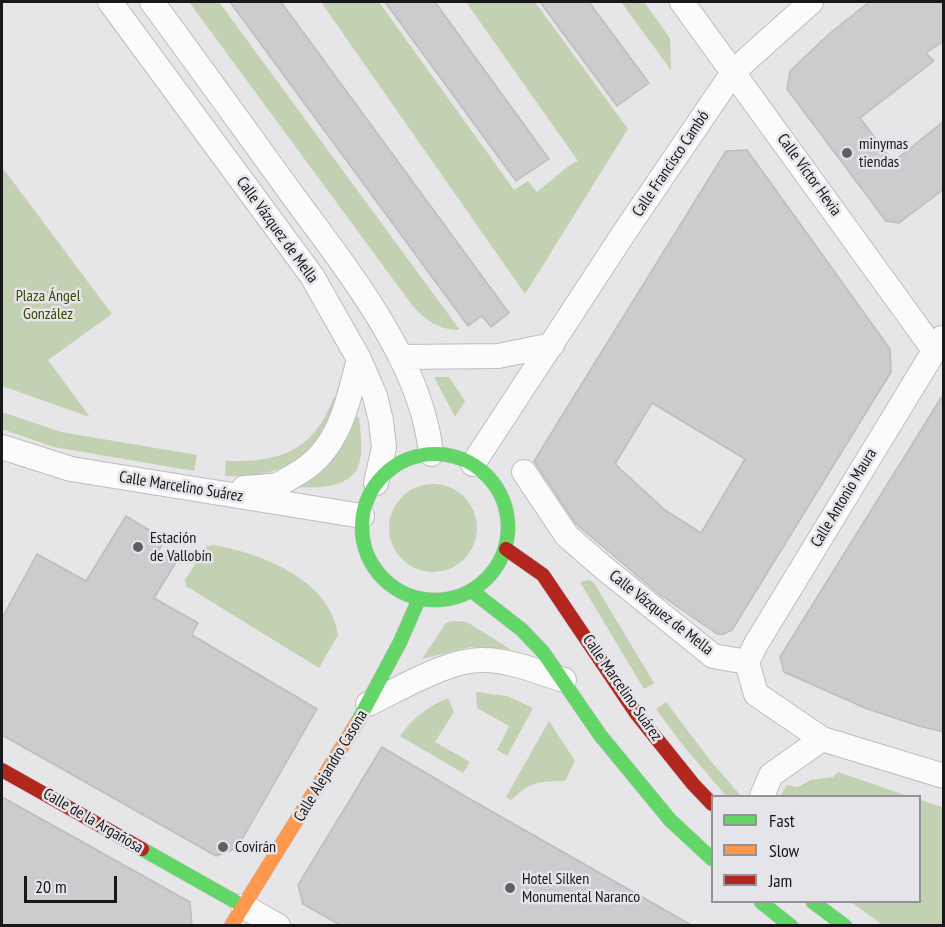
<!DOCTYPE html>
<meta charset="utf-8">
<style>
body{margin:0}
#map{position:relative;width:945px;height:927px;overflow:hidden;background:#e6e5e8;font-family:"PT Sans Narrow",sans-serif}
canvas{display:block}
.frame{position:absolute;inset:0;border:3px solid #181719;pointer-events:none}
.legend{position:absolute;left:711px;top:795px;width:210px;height:108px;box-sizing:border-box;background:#e5e4e9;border:2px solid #939296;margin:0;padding:8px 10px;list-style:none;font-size:18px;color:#181719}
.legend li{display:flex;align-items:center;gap:12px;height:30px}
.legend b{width:30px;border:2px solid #939296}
.scale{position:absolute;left:24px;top:876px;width:93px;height:27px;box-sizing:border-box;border:3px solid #181719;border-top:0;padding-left:8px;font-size:18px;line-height:21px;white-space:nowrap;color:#181719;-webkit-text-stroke:4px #e5e4e9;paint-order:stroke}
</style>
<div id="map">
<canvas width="945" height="927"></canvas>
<div class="frame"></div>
<ul class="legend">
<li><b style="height:8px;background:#63d668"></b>Fast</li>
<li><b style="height:8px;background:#ff974d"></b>Slow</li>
<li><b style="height:8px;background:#b3261e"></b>Jam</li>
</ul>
<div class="scale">20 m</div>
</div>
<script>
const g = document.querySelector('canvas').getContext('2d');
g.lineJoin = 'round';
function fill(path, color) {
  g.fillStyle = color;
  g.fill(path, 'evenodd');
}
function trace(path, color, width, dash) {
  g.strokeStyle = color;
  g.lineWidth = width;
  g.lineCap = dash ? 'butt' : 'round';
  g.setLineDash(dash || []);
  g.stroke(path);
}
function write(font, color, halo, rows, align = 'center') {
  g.font = font + ' "PT Sans Narrow",sans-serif';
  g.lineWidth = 5;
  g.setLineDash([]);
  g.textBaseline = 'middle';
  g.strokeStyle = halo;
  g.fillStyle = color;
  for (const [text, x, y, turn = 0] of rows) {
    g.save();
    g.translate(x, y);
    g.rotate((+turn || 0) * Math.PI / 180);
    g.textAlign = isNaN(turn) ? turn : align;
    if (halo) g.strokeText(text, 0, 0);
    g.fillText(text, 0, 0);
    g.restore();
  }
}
const green = new Path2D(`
 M189 2H219L460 330C439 330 425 320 412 305Z
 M321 2H379L514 190 528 181 537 192 571 164 578 161 466 2H535L628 129 525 294Z
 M621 2H644L670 38 671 70Z
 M2 167 112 314 48 360 90 417 2 386Z
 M434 377H449L465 401 455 417Z
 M334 397 338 398C335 407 333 417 329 425 306 466 269 478 225 476L226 461C281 462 313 452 334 397Z
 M2 412 61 432 197 455 194 471 54 447 2 429Z
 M356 417H359C360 431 364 450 359 464 352 487 319 489 299 487 326 470 345 448 356 417Z
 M389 528a44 44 0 1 1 88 0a44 44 0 1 1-88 0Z
 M213 545C261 553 331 580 338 635L319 668 186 586 185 580 207 546Z
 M589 580 594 583 654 683 644 689 580 582Z
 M453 621 467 622 510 649 470 647 422 659 446 623Z
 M476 692 507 696 533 708 507 756 497 750 509 726 477 708Z
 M448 698 454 712 435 742 470 762 463 773 400 736C412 719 428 706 448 698Z
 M666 702 710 760 741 796H726L682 744 656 709Z
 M549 721 575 761 565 781C540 781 530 782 511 800L506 797Z
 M838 772 902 794 908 796H780L787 785 798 787 811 780 833 777Z
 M920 800 943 807V925H883L851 902H920Z`);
const building = new Path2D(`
 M230 2H281L509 313 491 327 482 316 468 326Z
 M385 2H435L549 159 516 181Z
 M540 2H589L649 83 617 106Z
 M869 2H944V41L926 53 934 61 860 118 893 162 944 121V189L899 223 886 221 787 89 790 71 829 34Z
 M747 150 890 349 891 372 732 630 723 634H717L659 594 576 524 534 461 726 151ZM652 403 745 459 701 533 665 510 615 464Z
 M944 393V732L919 726 865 708 784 672 780 657Z
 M126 516 165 540 158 551 176 562 154 598 198 623 192 635 317 709 237 848 216 856 2 735V618L37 554 86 581Z
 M382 747 470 799 693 926H342L303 904 298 885Z
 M2 797 190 902 192 926H2Z`);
const street = new Path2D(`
 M110 2 312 276 359 359 375 396 381 421 384 447 376 483
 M152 2C198 64 243 127 288 189 343 265 422 359 431 454
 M682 2 934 350
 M402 357 498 356 552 345
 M2 447 71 469 362 516
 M473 464 624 233 734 71 811 2
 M524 472 567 536 604 568 713 656 747 662 756 694 822 739 944 776
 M244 488C255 487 267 487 277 485 282 483 288 479 293 476 339 453 347 404 359 359
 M747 662 756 644 942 338
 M368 704C400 689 448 659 483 660 510 660 538 672 564 680
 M762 796 771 775 822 739
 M243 906 278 926`);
const fast = new Path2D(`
 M362 527a73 73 0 1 1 146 0a73 73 0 1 1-146 0Z
 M472 591 522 630 543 652 600 735 670 820 712 859
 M358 721 400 642 419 599
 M142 849 243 906
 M761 902 791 926
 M813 902 845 926`);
const slow = new Path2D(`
 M231 926 358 721`);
const jam = new Path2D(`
 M506 549 543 575 636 713 693 784 712 804
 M2 770 142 849`);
const markers = [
 [847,153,6,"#605f61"],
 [138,547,6,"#605f61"],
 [223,847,6,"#605f61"],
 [510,888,6,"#605f61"]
];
const poiNames = [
 ["minymas",859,144],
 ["tiendas",859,162],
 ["Estación",150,538],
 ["de Vallobín",150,556],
 ["Covirán",235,847],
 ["Hotel Silken",522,879],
 ["Monumental Naranco",522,897]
];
const streetNames = [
 ["Calle Francisco Cambó",671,164,-56],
 ["Calle Víctor Hevia",809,175,54],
 ["Calle Vázquez de Mella",277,230,54],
 ["Calle Marcelino Suárez",181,487,9],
 ["Calle Antonio Maura",844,498,-59],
 ["Calle Vázquez de Mella",661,613,38],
 ["Calle Marcelino Suárez",622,688,55],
 ["Calle Alejandro Casona",331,766,-59],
 ["Calle de la Argañosa",93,821,30]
];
const parkNames = [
 ["Plaza Ángel",48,296],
 ["González",48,314]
];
fill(green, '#c3d1b3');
fill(building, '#cccbcd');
trace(building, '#bdbcbe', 1.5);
trace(street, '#bdbcbe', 26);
trace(fast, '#bdbcbe', 15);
trace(slow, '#bdbcbe', 15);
trace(jam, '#bdbcbe', 15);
trace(street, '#fbfbfc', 24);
trace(fast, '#63d668', 14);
trace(slow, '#ff974d', 14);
trace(jam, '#b3261e', 14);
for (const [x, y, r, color] of markers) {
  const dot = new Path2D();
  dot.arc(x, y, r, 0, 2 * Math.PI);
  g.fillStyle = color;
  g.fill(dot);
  trace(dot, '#e5e4e9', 2);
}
write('16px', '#181719', '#e5e4e9', poiNames, 'left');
write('16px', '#181719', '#e5e4e9', streetNames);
write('16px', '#334c09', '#e5e4e9', parkNames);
</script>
